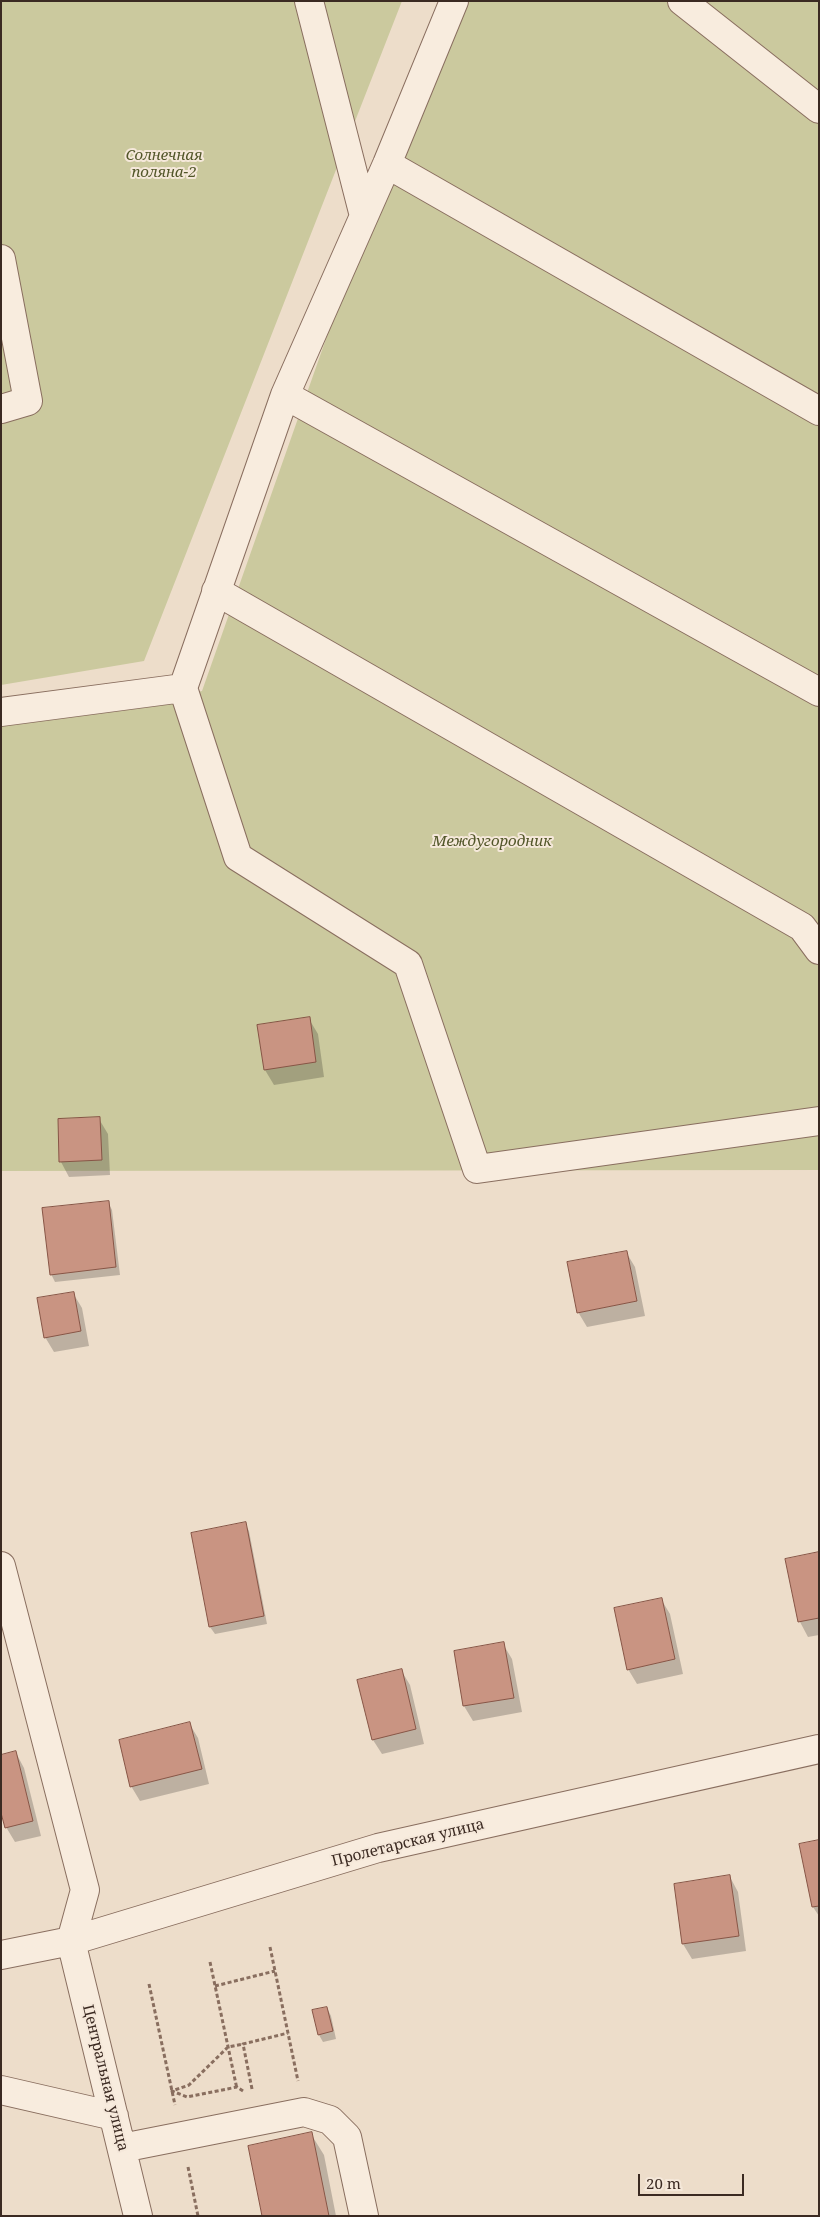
<!DOCTYPE html>
<meta charset="utf-8">
<style>
body{margin:0}
#map{position:relative;width:820px;height:2217px;overflow:hidden;background:#edddca;font-family:"Noto Serif",serif}
canvas{display:block}
.frame{position:absolute;inset:0;border:2px solid #3b2a22;pointer-events:none}
.scale{position:absolute;left:638px;top:2174px;width:106px;height:22px;box-sizing:border-box;border:2px solid #3b2a22;border-top:0;padding-left:6px;font-size:15px;line-height:18px;white-space:nowrap;color:#3b2a22;-webkit-text-stroke:4px #f5e8da;paint-order:stroke}
</style>
<div id="map">
<canvas width="820" height="2217"></canvas>
<div class="frame"></div>
<div class="scale">20 m</div>
</div>
<script>
const g = document.querySelector('canvas').getContext('2d');
g.lineJoin = 'round';
function fill(path, color) {
  g.fillStyle = color;
  g.fill(path, 'evenodd');
}
function trace(path, color, width, dash) {
  g.strokeStyle = color;
  g.lineWidth = width;
  g.lineCap = dash ? 'butt' : 'round';
  g.setLineDash(dash || []);
  g.stroke(path);
}
function write(font, color, halo, rows, align = 'center') {
  g.font = font + ' "Noto Serif",serif';
  g.lineWidth = 4;
  g.setLineDash([]);
  g.textBaseline = 'middle';
  g.strokeStyle = halo;
  g.fillStyle = color;
  for (const [text, x, y, turn = 0] of rows) {
    g.save();
    g.translate(x, y);
    g.rotate((+turn || 0) * Math.PI / 180);
    g.textAlign = isNaN(turn) ? turn : align;
    if (halo) g.strokeText(text, 0, 0);
    g.fillText(text, 0, 0);
    g.restore();
  }
}
const green = new Path2D(`
 M1 1H402L144 661 1 685Z
 M445 1H819V1170L1 1171V725L202 691Z`);
const shadow = new Path2D(`
 M309 1019 318 1034 324 1077 274 1085 265 1070Z
 M99 1119 108 1134 110 1175 69 1177 61 1162Z
 M108 1202 112 1210 120 1275 55 1282 51 1274Z
 M626 1252 635 1267 645 1316 587 1327 578 1312Z
 M73 1293 82 1308 89 1346 54 1352 45 1337Z
 M245 1524 249 1531 267 1624 215 1634 210 1627 193 1534Z
 M819 1553V1635L808 1637 800 1622 786 1560Z
 M661 1599 670 1614 683 1674 637 1684 628 1669Z
 M503 1644 512 1659 522 1712 473 1721 464 1706Z
 M401 1670 410 1685 424 1744 382 1754 373 1740Z
 M189 1723 198 1738 209 1784 140 1801 131 1786Z
 M16 1753 24 1768 41 1836 15 1842 6 1827Z
 M819 1841V1916L813 1907 801 1845Z
 M730 1877 738 1892 746 1951 692 1959 683 1944Z
 M327 2008 331 2016 336 2039 323 2042 319 2035 314 2011Z
 M311 2134 324 2155 336 2216H263Z`);
const building = new Path2D(`
 M310 1017 316 1062 264 1070 257 1025Z
 M100 1117 102 1160 59 1162 58 1119Z
 M109 1201 116 1267 50 1275 42 1208Z
 M627 1251 637 1301 577 1313 567 1262Z
 M74 1292 81 1331 44 1338 37 1298Z
 M246 1522 264 1616 209 1627 191 1533Z
 M819 1552V1618L798 1622 785 1559Z
 M662 1598 675 1659 627 1670 614 1608Z
 M504 1642 514 1698 463 1706 454 1651Z
 M402 1669 416 1729 372 1740 357 1680Z
 M190 1722 202 1769 130 1787 119 1740Z
 M16 1751 33 1821 5 1828 1 1813V1755Z
 M819 1840V1906L812 1907 799 1844Z
 M730 1875 739 1936 682 1944 674 1884Z
 M327 2007 333 2031 318 2035 312 2010Z
 M312 2132 329 2216H262L248 2146Z`);
const path = new Path2D(`
 M270 1947 298 2081
 M210 1962 237 2089
 M149 1984 175 2105
 M215 1986 275 1971
 M252 2089 243 2044 288 2033
 M243 2091 237 2087 187 2097 172 2091 189 2085 228 2047 243 2044
 M188 2167 198 2216`);
const minor = new Path2D(`
 M309 1 364 216
 M454 1 387 164 285 395 183 688 238 857 408 964 477 1169 819 1121
 M682 1 819 109
 M387 164 819 411
 M1 259 28 401 1 409
 M285 395 819 692
 M216 591 802 927 819 950
 M1 712 183 688
 M1 1566 85 1890 71 1941 138 2216
 M1 1955 71 1941 378 1848 819 1749
 M1 2090 114 2116
 M122 2148 304 2112 330 2120 347 2137 364 2216`);
const parkNames = [
 ["Солнечная",164,156],
 ["поляна-2",164,173],
 ["Междугородник",492,842]
];
const streetNames = [
 ["Пролетарская улица",408,1843,-14],
 ["Центральная улица",105,2078,76]
];
fill(green, '#cbc99e');
fill(shadow, '#0003');
fill(building, '#c99482');
trace(building, '#875546', 1);
trace(minor, '#896e5f', 30);
trace(path, '#896e5f', 3, [4, 2.5]);
trace(minor, '#f8ecde', 28);
write('italic 15px', '#525629', '#f5e8da', parkNames);
write('15px', '#3b2a22', '#f5e8da', streetNames);
</script>
